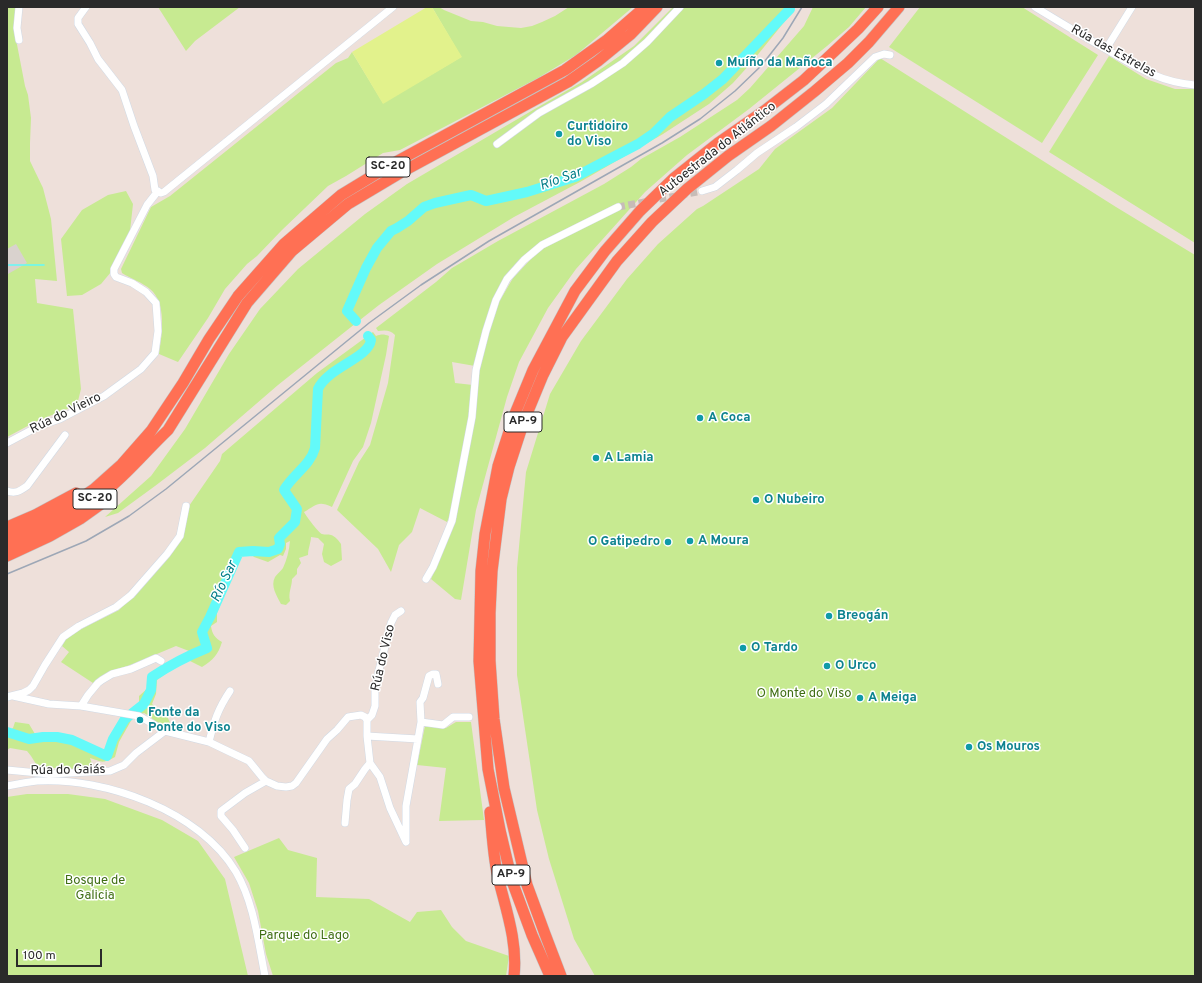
<!DOCTYPE html>
<meta charset="utf-8">
<style>
body{margin:0}
#map{position:relative;width:1202px;height:983px;overflow:hidden;background:#eee0da;font-family:Overpass,sans-serif}
canvas{display:block}
.frame{position:absolute;inset:0;border:8px solid #2a2a2a;pointer-events:none}
.scale{position:absolute;left:16px;top:949px;width:86px;height:18px;box-sizing:border-box;border:2px solid #2a2a2a;border-top:0;padding-left:5px;font-size:12px;line-height:14px;white-space:nowrap;color:#2a2a2a;-webkit-text-stroke:3px #fff;paint-order:stroke}
</style>
<div id="map">
<canvas width="1202" height="983"></canvas>
<div class="frame"></div>
<div class="scale">100 m</div>
</div>
<script>
const g = document.querySelector('canvas').getContext('2d');
g.lineJoin = 'round';
function fill(path, color) {
  g.fillStyle = color;
  g.fill(path, 'evenodd');
}
function trace(path, color, width, dash) {
  g.strokeStyle = color;
  g.lineWidth = width;
  g.lineCap = dash ? 'butt' : 'round';
  g.setLineDash(dash || []);
  g.stroke(path);
}
function write(font, color, halo, rows, align = 'center') {
  g.font = font + ' Overpass,sans-serif';
  g.lineWidth = 3;
  g.setLineDash([]);
  g.textBaseline = 'middle';
  g.strokeStyle = halo;
  g.fillStyle = color;
  for (const [text, x, y, turn = 0] of rows) {
    g.save();
    g.translate(x, y);
    g.rotate((+turn || 0) * Math.PI / 180);
    g.textAlign = isNaN(turn) ? turn : align;
    if (halo) g.strokeText(text, 0, 0);
    g.fillText(text, 0, 0);
    g.restore();
  }
}
const green = new Path2D(`
 M7 7H16L14 29 25 86 28 95 31 118 30 143V161L43 188 51 219 57 281 35 279 37 303 73 309 81 389 77 405 37 421 7 437Z
 M158 7H240L195 41 186 51Z
 M432 7H439L444 10 471 21 483 22 497 26 521 28 532 26 542 22 555 16 569 7H633L576 55 538 78 400 150 383 153 346 176 328 186 282 230 257 256 247 264 225 289 208 318 178 362 159 354C162 334 167 303 150 289 143 283 130 278 122 273L121 269 151 207 170 196 336 63 348 58 352 52 383 103 461 57Z
 M673 7H794L790 15 751 63 733 83 709 104 663 134 580 182 514 217 437 264 379 305 346 331 278 385 205 448 155 486 118 513 105 517 151 476 185 429 229 354 260 309 298 269 365 214 407 184 533 110 582 82 634 46Z
 M813 7H866L849 27 827 46 749 109 687 155 645 192 576 269 548 308 519 362 507 397 476 510 461 600 455 599 431 579 456 518 478 372 490 329 499 302 513 278 531 259 544 248 599 219 539 244 504 278 475 366 452 362 455 383 473 385 470 415 450 516 447 522 420 508 412 532 399 545 391 572 378 549 337 510 359 462 370 445 386 390 388 383 395 335C390 330 386 330 378 331L376 328 436 282 452 268 498 241 604 184 631 167 641 159 680 137 737 100 750 88 804 26Z
 M920 7H1022L1098 55 1042 143 889 47Z
 M1109 56 1146 79 1175 89H1195V243L1049 152Z
 M880 58 1116 207 1195 255V976H595L574 939 549 859 537 810 517 675V568L526 472 550 394 581 341 627 279 658 244 697 209 703 206 759 169 775 149 832 108Z
 M126 191 133 204 130 231 111 272 101 284 82 295 67 296 61 239 82 210 108 195Z
 M373 332 376 336C381 334 384 334 389 336L386 355 371 423 363 447 353 461 332 507C318 500 316 505 304 512 306 516 319 533 322 534 325 535 328 534 331 535 335 536 339 541 341 544L342 560 331 566 324 562 322 554 324 544 318 538 311 537C311 542 308 549 308 555L299 558 301 563 297 569V574L292 579C292 587 288 592 290 601L286 605 281 604C277 596 270 586 275 577 277 574 281 571 283 568 287 559 289 551 290 541L286 543V549L283 556 280 555 268 562 254 557 250 553 241 555 217 613V622L211 626C212 634 215 638 222 642 218 655 213 660 202 667L188 660 168 672 157 680 156 694 152 704 167 716 171 725 168 728 165 729 149 716 144 713 132 719 119 742 115 757C101 764 103 762 90 758L94 770 58 768H45L36 764 31 756 27 751 10 748 7 750V729L10 730 13 728 15 722 29 724 35 734 57 735 73 738 106 752C114 730 119 718 139 704V696L148 688 150 675 153 671 189 651 176 646 133 664 113 671 93 683 61 662 69 652 62 646 66 639 81 629 119 610 170 556 183 537 189 506 220 461 222 454 317 373Z
 M456 722H471L484 820 439 821 446 768 417 765 425 726 446 728Z
 M27 794H68L105 799 162 820 198 841 225 879 248 976H7V797Z
 M279 838 288 850 317 858 316 897 369 899 410 922 417 912 441 910 452 927 466 941 509 956 506 976H273L266 954 258 911 249 883 234 857Z`);
const pitch = new Path2D(`
 M427 7H432L462 57 383 104 352 52Z`);
const plaza = new Path2D(`
 M16 244 27 263 8 274 7 272V249Z`);
const stream = new Path2D(`
 M7 265H44`);
const river = new Path2D(`
 M356 321 347 311 366 268 377 248 391 231 397 228 408 221 424 207 435 203 471 195 486 201 527 192 575 177 638 144 654 133 670 117 704 94 723 79 790 9
 M7 732 29 739 43 737H57L72 740 107 756 113 739 125 719 144 704 151 690 152 677C170 665 187 656 207 648L202 632 210 617 239 552 253 551 269 552 278 549 280 544 279 538 295 522 297 509 284 490C293 474 310 466 315 448L318 389C327 368 369 358 371 340L368 336`);
const minorTunnel = new Path2D(`
 M618 207 702 191`);
const minor = new Path2D(`
 M19 7 17 28 19 40
 M86 7 78 18V24L90 43 98 59 122 90 134 126 153 176 155 190 161 193 164 192 393 7
 M1035 7C1058 21 1081 35 1104 48 1135 66 1158 82 1195 85
 M1106 49 1132 7
 M497 144 539 113 591 84 623 63 647 42 680 7
 M702 191 715 187 737 170 757 153 796 127 826 104 875 57 884 54 890 55
 M7 443 39 426 60 419 104 396 141 369 155 353 158 331 156 303 146 292 132 283 116 277 114 274V269L147 205 158 191
 M7 491C16 494 20 491 27 486L65 435
 M426 579 433 567 452 521 472 417 476 370 486 331 496 300 507 279 524 260 542 245 618 207
 M401 611 395 615 391 623 378 674 375 691V706L372 715 367 720V736L370 763 380 777 390 808 406 842
 M13 696 49 704 81 706 139 716 165 731 209 742 232 753 249 761 262 777 266 781 277 786 286 787 292 786 296 783 327 739 337 730 348 717 361 715 365 717 367 720
 M7 697 23 693 29 690 33 686 45 665 63 637 79 626 116 607 131 595 167 554 180 536 186 506
 M81 706 88 695 98 683 102 680 112 674 131 669 156 658 161 661
 M421 722 443 725 453 717H469
 M367 736 418 739
 M209 742C214 721 218 709 230 691
 M7 770 49 774 110 771 124 765 136 753 165 731
 M7 786C17 784 27 782 37 781 105 777 200 811 236 872 254 903 258 941 265 976
 M345 823 347 800 349 789 355 784 365 769 370 763
 M406 840V806L421 722 420 702 423 698 429 676 433 674H436L438 684
 M245 848 233 830 221 816V811L245 793 266 781`);
const highway = new Path2D(`
 M7 527 35 515 76 493
 M7 536 45 519 67 507 94 489 122 464 151 431 183 383 209 339 238 296 284 244 341 195 392 164 565 70 607 40 645 7
 M7 546C41 530 77 514 107 490 129 472 147 450 168 430L247 303 292 251 348 204 400 173 568 82 598 61 631 34 657 7
 M7 556 50 536 80 519 101 504
 M490 812C492 832 493 853 497 873 505 907 518 941 514 976
 M550 976 532 935 512 881 500 830 488 769 479 661 481 571 485 534 498 466 514 416 533 370 575 291 605 251 640 211 674 178 718 143 764 111 804 80 858 29 878 7
 M561 976 545 934 527 885 504 788 494 719 490 661V613L492 571 501 499 509 467 524 421 543 375 562 337 617 261 652 222 687 189 728 156 771 126 815 91 848 63 869 42 899 7`);
const rail = new Path2D(`
 M7 574 86 541 129 516 166 489 369 323 421 285 489 241 662 143 700 119 735 91 761 66 783 38 802 7`);
const markers = [
 [719,63,4,"#0f9aa8"],
 [559,134,4,"#0f9aa8"],
 [700,418,4,"#0f9aa8"],
 [596,458,4,"#0f9aa8"],
 [756,500,4,"#0f9aa8"],
 [690,541,4,"#0f9aa8"],
 [668,542,4,"#0f9aa8"],
 [829,616,4,"#0f9aa8"],
 [743,648,4,"#0f9aa8"],
 [827,666,4,"#0f9aa8"],
 [860,698,4,"#0f9aa8"],
 [140,720,4,"#0f9aa8"],
 [969,747,4,"#0f9aa8"]
];
const shields = [
 [388,167,44],
 [523,422,38],
 [95,499,44],
 [511,875,38]
];
const shieldNames = [
 ["SC-20",388,167],
 ["AP-9",523,422],
 ["SC-20",95,499],
 ["AP-9",511,875]
];
const streetNames = [
 ["Rúa das Estrelas",1113,52,29],
 ["Autoestrada do Atlántico",718,150,-38],
 ["Rúa do Vieiro",66,414,-26],
 ["Rúa do Viso",384,658,-77],
 ["Rúa do Gaiás",68,771,-1]
];
const cultureNames = [
 ["Muíño da Mañoca",727,63],
 ["Curtidoiro",567,127],
 ["do Viso",567,142],
 ["A Coca",708,418],
 ["A Lamia",604,458],
 ["O Nubeiro",764,500],
 ["A Moura",698,541],
 ["O Gatipedro",660,542,"right"],
 ["Breogán",837,616],
 ["O Tardo",751,648],
 ["O Urco",835,666],
 ["A Meiga",868,698],
 ["Fonte da",148,713],
 ["Ponte do Viso",148,728],
 ["Os Mouros",977,747]
];
const parkNames = [
 ["O Monte do Viso",804,694],
 ["Bosque de",95,881],
 ["Galicia",95,896],
 ["Parque do Lago",304,936]
];
const waterNames = [
 ["Río Sar",561,180,-20],
 ["Río Sar",225,582,-65]
];
fill(green, '#c7ea91');
fill(pitch, '#e2f28c');
fill(plaza, '#d9d2ce');
trace(stream, '#63faf9', 1.5);
trace(river, '#63faf9', 10);
trace(minorTunnel, '#c7bcb7', 7, [7, 3.5]);
trace(minor, '#d0d9e4', 8);
trace(highway, '#c3c3c3', 12);
trace(minor, '#fff', 7);
trace(highway, '#ff7054', 11);
trace(rail, '#9da7b6', 1.5);
for (const [x, y, r, color] of markers) {
  const dot = new Path2D();
  dot.arc(x, y, r, 0, 2 * Math.PI);
  g.fillStyle = color;
  g.fill(dot);
  trace(dot, '#fff', 1.5);
}
for (const [x, y, w] of shields) {
  const box = new Path2D();
  box.roundRect(x - w / 2, y - 10, w, 20, 3);
  g.fillStyle = '#fff';
  g.fill(box);
  trace(box, '#2a2a2a', 1);
}
write('bold 12px', '#2a2a2a', null, shieldNames);
write('13px', '#2a2a2a', '#fff', streetNames);
write('bold 13px', '#0d838f', '#fff', cultureNames, 'left');
write('13px', '#3f6e13', '#fff', parkNames);
write('italic 14px', '#047f89', '#fff', waterNames);
</script>
